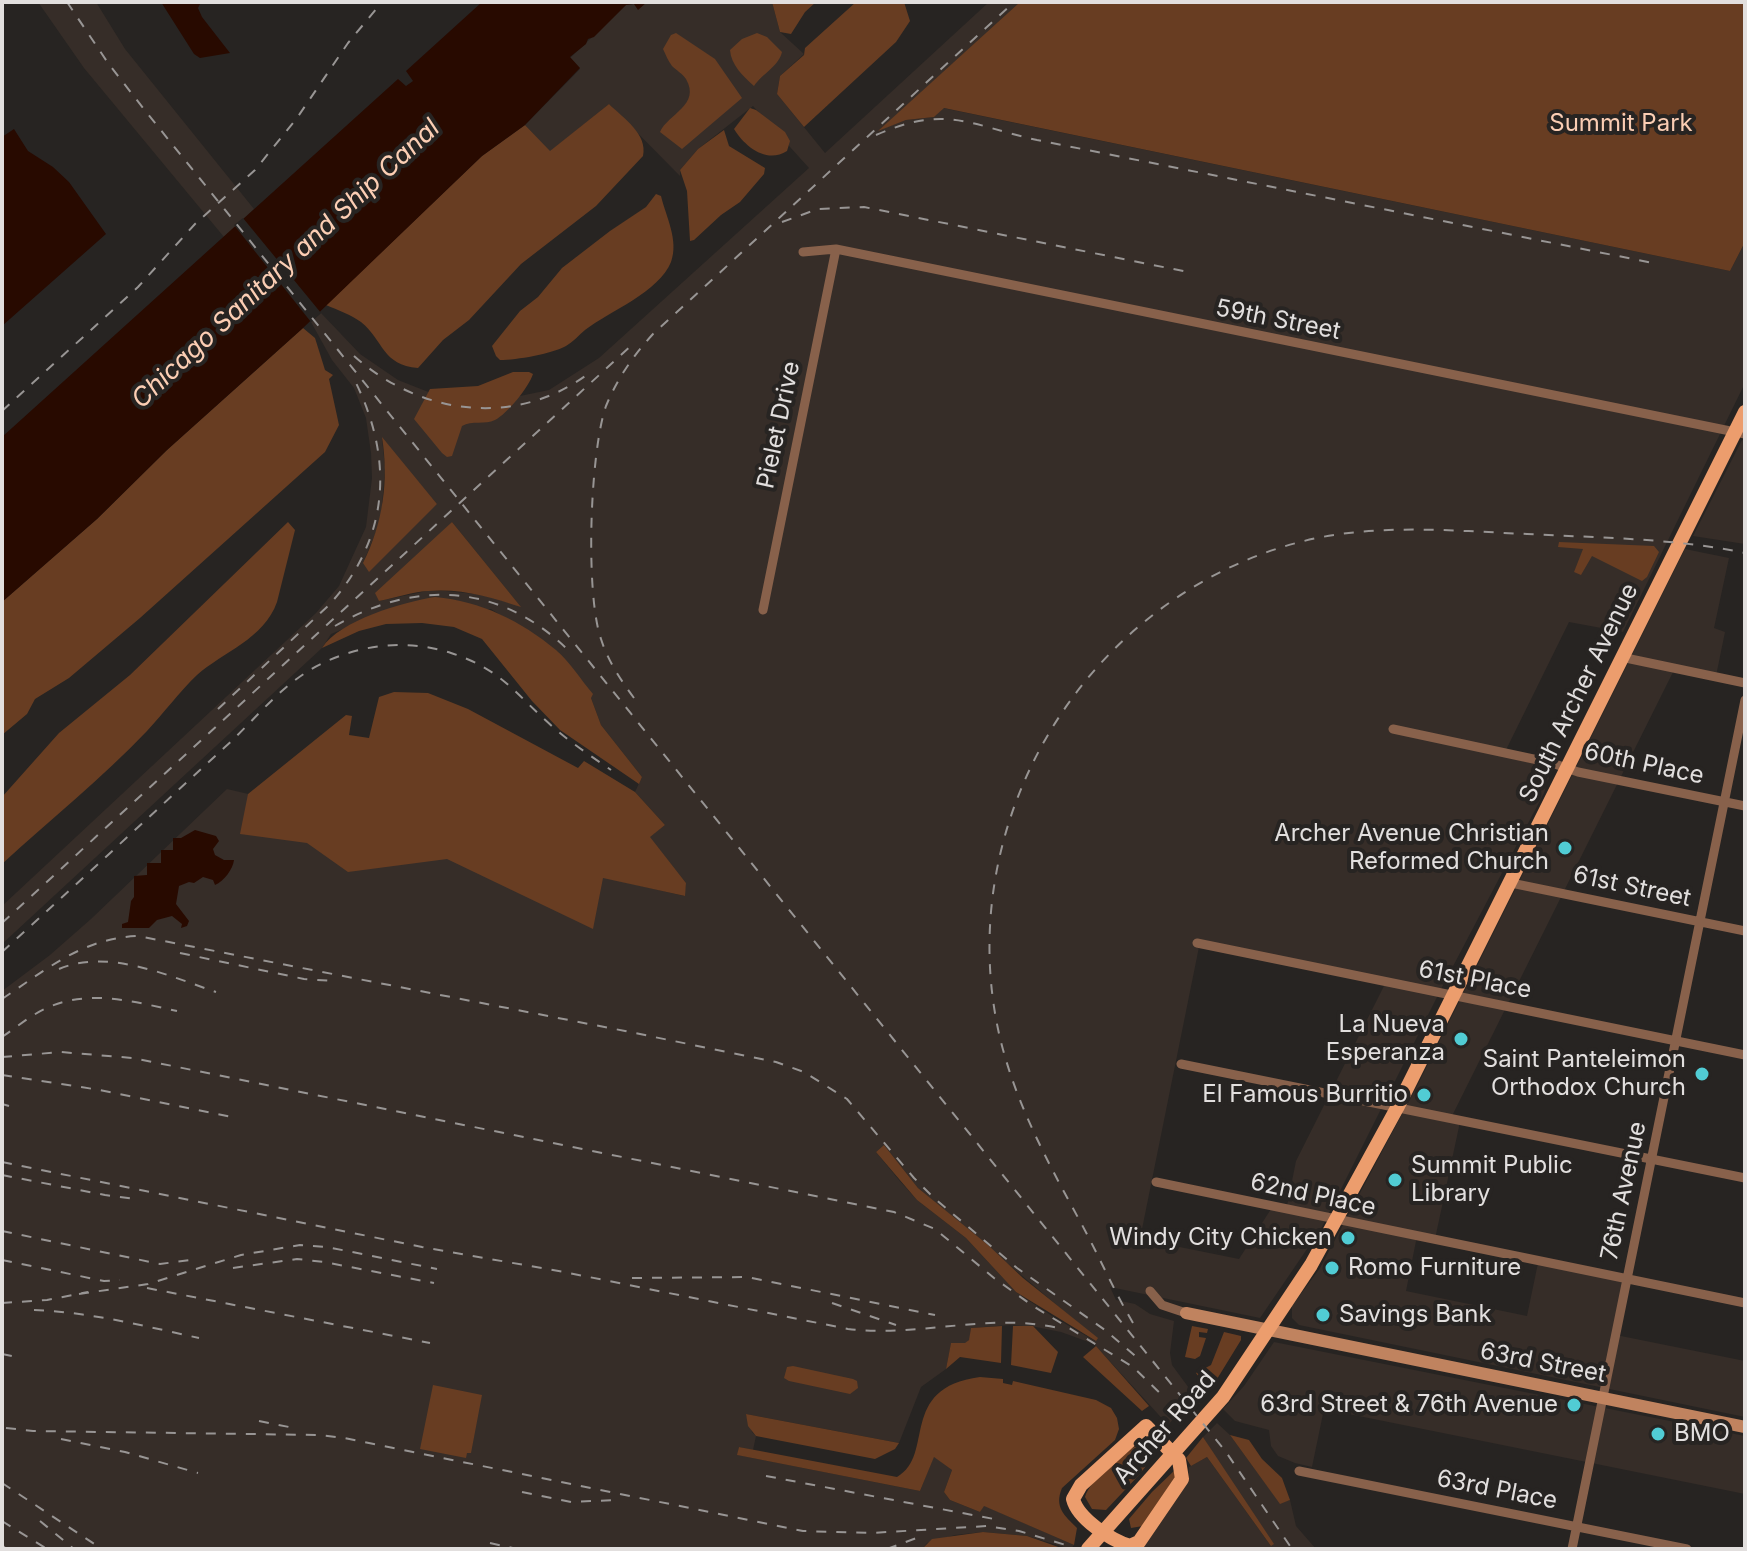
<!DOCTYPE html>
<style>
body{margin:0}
#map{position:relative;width:1747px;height:1551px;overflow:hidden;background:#272422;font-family:Inter,sans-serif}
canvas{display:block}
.frame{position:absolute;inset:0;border:4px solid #e2dfde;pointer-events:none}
</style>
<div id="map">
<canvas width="1747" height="1551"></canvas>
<div class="frame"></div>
</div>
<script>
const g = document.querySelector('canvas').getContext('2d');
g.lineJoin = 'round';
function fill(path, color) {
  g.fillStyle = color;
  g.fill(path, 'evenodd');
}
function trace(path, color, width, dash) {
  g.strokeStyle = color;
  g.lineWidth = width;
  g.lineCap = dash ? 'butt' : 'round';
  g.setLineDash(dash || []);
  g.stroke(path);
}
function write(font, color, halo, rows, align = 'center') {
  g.font = font + ' Inter,sans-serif';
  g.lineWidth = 8;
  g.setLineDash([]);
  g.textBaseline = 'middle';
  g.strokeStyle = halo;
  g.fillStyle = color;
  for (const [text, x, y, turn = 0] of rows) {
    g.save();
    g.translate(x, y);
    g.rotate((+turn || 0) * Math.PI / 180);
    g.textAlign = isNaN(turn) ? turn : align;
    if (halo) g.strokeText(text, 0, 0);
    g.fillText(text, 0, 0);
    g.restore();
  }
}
const built = new Path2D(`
 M38 2H96L125 49 254 209 224 237 84 68Z
 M647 2H772L780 32 804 54 780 76 777 94 825 153 989 2H1020L881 129 906 120 934 117 943 108 1730 271 1745 242V383L1623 632 1569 622 1503 756 1552 768 1544 793 1440 991 1322 1227 1260 1318 1110 1287 1116 1300 1135 1304 1150 1314 1174 1321 1170 1353 1172 1365 1200 1403 1186 1416 1181 1410 1168 1425 1094 1344 1061 1332 1036 1327 1010 1325 971 1328 970 1339 966 1343 951 1344 946 1369 921 1387 899 1443 746 1414 752 1432 756 1436 753 1450 739 1447 738 1455 920 1491 934 1456 952 1470 944 1492 950 1500 980 1512 983 1505 1074 1545 1071 1549 1027 1536 983 1532 955 1535 927 1543 922 1549H2V991L50 955 91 919 227 789 684 896 686 883 649 837 665 825 635 792 642 777 601 725 591 698 558 652 491 609 360 622 331 634 322 648 2 944V906L316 613 339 586 366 527 372 478 371 453 366 418 354 388 332 360 311 322 321 313 360 354 398 380 436 395 515 397 549 390 599 358 809 168 753 106 698 149 680 170V176L609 104 550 152 525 125 580 69 570 58 626 5 634 4 638 9ZM382 439 437 504 363 563 381 520 385 467ZM452 522 520 606 485 595 446 591H427L379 601ZM1200 942 1387 980 1296 1161 1286 1211 1271 1209 1239 1259 1140 1239ZM884 1145 918 1188 1097 1339 1095 1341 1052 1316 1016 1292 966 1238 917 1200 899 1180 876 1152Z
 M1742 440 1745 441V544L1693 536Z
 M1685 549 1729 558 1714 628 1725 632 1716 676 1675 668 1450 1120 1460 1122 1435 1239 1417 1236 1406 1291 1527 1316 1538 1263 1627 1280 1616 1335 1745 1361V1417L1299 1325 1292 1318V1306L1320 1268 1417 1086Z
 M1274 1342 1745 1436V1494L1324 1409 1312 1467 1295 1463 1278 1456 1271 1446 1269 1430 1235 1421 1223 1409 1244 1386Z
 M1217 1423 1230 1435 1280 1503 1290 1500 1296 1526 1316 1549H1141L1188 1481 1189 1467 1207 1457 1271 1546 1203 1437Z`);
const green = new Path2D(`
 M772 2H816L805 12 791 34 780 32Z
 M856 2H904L910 21 896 42 804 127 777 94 780 76 804 55 805 48Z
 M1020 2H1745V242L1730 271 944 108 934 117 906 120 878 131Z
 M676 33 715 59 742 98 682 149 660 132C668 114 701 105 686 79 683 74 676 70 672 66 668 61 666 55 663 49L671 35Z
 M757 33 767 37 782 52C779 66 762 74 754 86 743 76 731 65 730 50L742 39Z
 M609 104C623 118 648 134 643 156L596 206 521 264 469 320 443 340 418 368C382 365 384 341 361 322 351 315 338 310 326 305L482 156 525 125 550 151Z
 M750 108 756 110 785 132 790 141 787 151C767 164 745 147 734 129Z
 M724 130 729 146 765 168 764 174 740 202 721 215 694 240 690 241 687 191 680 170 698 149Z
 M656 194 661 196C666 217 679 240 671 262 659 292 610 311 585 330 579 335 573 342 566 346 551 354 517 360 500 360L496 356 492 346 520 311 538 297 562 268 610 231 646 207Z
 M303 328 315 338 325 370 333 375 329 379 339 425 325 452 140 618 69 678 35 699 27 714 2 735V602L97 519 167 450Z
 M513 372H529L533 374C529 387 507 414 495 420 485 425 472 420 462 426L452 456 447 457 442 453 414 419 430 389 478 386Z
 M382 437 437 504 369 572 363 563C383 523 389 481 382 437Z
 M288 522 295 530 277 602C264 639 223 652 197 675 179 692 164 713 147 731 102 778 50 820 2 864V797L59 733 130 675Z
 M452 522 521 607C491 597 460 588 428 591 412 592 395 598 379 601L375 593Z
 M1559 542 1654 546 1659 552 1647 577 1642 581 1592 556 1581 575 1574 572 1583 549 1558 547Z
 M435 597C481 601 521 621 556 650 570 662 581 680 593 694L591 698 601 725 642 777 639 784 560 730 532 701 482 639 454 627 422 623 386 624 359 631 322 648C340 620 403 602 435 597Z
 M394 692 428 693 468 709 578 768 584 761 635 792 665 825 650 837 686 883 685 896 603 878 593 929 447 859 348 872 307 843 240 834 248 794 346 715 352 716 349 735 369 738 379 697Z
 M884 1145 918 1188 988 1245 1023 1278 1098 1338 1096 1341 1016 1292 966 1238 917 1200 876 1152Z
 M1002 1326 1001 1363 960 1357 946 1369 951 1343H965L969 1340 971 1328Z
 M1013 1326H1033L1058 1352 1051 1373 1011 1365Z
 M1192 1326 1208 1329 1207 1333 1199 1332V1337L1206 1338 1200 1356 1195 1359 1185 1357Z
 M1224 1332 1241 1336V1340L1209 1392 1196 1373 1211 1365Z
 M1096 1346 1149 1406 1142 1411 1083 1357Z
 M793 1366 853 1379 857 1381 858 1388 850 1394 789 1381 784 1378 787 1367Z
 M980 1377 1003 1379V1383L1012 1385 1013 1381 1096 1400 1111 1408 1117 1418 1119 1429 1115 1440 1062 1488C1054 1507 1064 1515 1077 1528L1074 1545 984 1506 980 1512 950 1500 944 1492 952 1470 934 1457 920 1491 737 1455 739 1447 897 1477C936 1455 897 1388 980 1377Z
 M433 1385 482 1395 471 1453H467L466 1458 420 1449Z
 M746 1414 899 1443 895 1449 875 1459 756 1436 748 1426Z
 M1230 1435 1249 1440 1262 1459 1282 1478 1290 1500 1280 1504Z
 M1203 1437 1274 1544 1271 1546 1207 1457 1191 1466 1186 1458Z
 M1148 1442 1159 1449 1139 1475 1106 1510 1092 1509 1085 1497C1089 1481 1130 1443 1148 1442Z
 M1176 1469V1476L1143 1526 1131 1528 1129 1519 1152 1492Z
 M983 1532 1027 1536 1064 1549H922L932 1539Z`);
const water = new Path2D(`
 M161 2H201L198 8 202 17 230 53 200 58 194 54Z
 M482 2H647L638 10 634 4 626 5 594 37 588 39 586 44 570 57 580 68 525 125 482 156 303 328 167 450 97 519 2 602V437L398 79 406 86 413 81 406 71Z
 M14 129 28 151 53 167 69 182 106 234 2 326V137Z
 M195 830 216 836 219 841 213 849 215 855 224 860H234C233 869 224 881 215 885L213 880 203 877 194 883 189 882 179 886 176 904 189 921 187 926 181 928 182 924 172 916 157 920 149 928H122V924L128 922 131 901 134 897V876L147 875V863H161V850H173V838H181Z`);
const pier = new Path2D(`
 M243 218 321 313 311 322 234 225Z`);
const street = new Path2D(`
 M803 252 836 249 1745 434
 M763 610 836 249
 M1621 657 1745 683
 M1393 729 1552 763 1578 772 1745 806
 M1511 883 1745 931
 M1197 943 1745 1055
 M1181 1064 1745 1178
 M1156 1182 1745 1303
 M1150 1291 1162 1305 1186 1313
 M1299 1471 1687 1549
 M1572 1549 1745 700`);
const secondary = new Path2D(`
 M1186 1313 1745 1427`);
const primary = new Path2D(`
 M1146 1426 1179 1460 1182 1479 1139 1542 1130 1546C1111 1540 1078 1519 1073 1499L1081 1485Z
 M1088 1549 1223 1397 1311 1265 1397 1108 1745 412`);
const rail = new Path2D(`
 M67 2 108 63 147 113 1226 1452 1292 1549
 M876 135C947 104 969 125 1037 140L1653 263
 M782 222 818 209 864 207 1193 273
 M354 356C420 415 515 428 588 374
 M2 411 138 287 195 224 255 170 297 118 348 43 382 2
 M335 626C418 578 504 584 572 654
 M634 698C620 679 608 661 601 639 585 593 590 452 606 406 617 379 633 356 653 334L1014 2
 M218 709 329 605C389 539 394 461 356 383
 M2 923 633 344
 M2 952C77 884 151 815 225 747 257 718 282 683 321 664 361 644 408 639 451 653 503 670 515 694 553 727 571 743 591 756 611 770
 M180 953 304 979 333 981
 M59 969C108 948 169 976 216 992
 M2 999C47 969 83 938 138 936L625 1031 776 1062 804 1072 847 1099 914 1178 934 1198 1017 1268 1105 1330 1141 1361
 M2 1037C17 1027 32 1014 49 1007 91 989 135 1002 177 1011
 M2 1057 61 1052 133 1058 894 1212 935 1229 994 1278 1033 1306 1133 1367 1163 1396
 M2 1075 100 1090 232 1117
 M2 1104 9 1106
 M2 1162 422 1247 564 1272 848 1329C919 1338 992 1311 1062 1329
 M2 1175 105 1195 136 1199
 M2 1231 160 1264 198 1259
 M2 1260 104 1281 120 1280
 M233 1268 297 1259 324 1262 434 1283
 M632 1278 747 1277 935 1315
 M147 1288 430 1343
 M79 1294 148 1284 241 1255 300 1245 327 1247 437 1269
 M2 1303 47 1300 88 1292
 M832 1303 896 1325
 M34 1310C90 1312 144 1326 199 1338
 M1133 1323C1114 1291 1099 1256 1081 1223 1047 1161 1013 1099 998 1029 952 810 1097 585 1317 538 1386 524 1457 531 1527 534 1601 538 1673 538 1745 553
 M2 1354 16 1357
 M259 1421 289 1427
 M6 1428 33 1431 319 1435 344 1438 803 1531 871 1533 987 1526 1019 1531 1069 1546
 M61 1439 125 1452 198 1473
 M766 1476 994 1519
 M2 1483 102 1549
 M522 1492 571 1502 616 1500
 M2 1521 47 1549
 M40 1521 74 1549
 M490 1543 517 1549
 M2 1545 6 1549
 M887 1549 922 1536`);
const markers = [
 [1565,848,8,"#51ccd4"],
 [1461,1039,8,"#51ccd4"],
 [1702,1074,8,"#51ccd4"],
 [1424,1095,8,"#51ccd4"],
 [1395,1180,8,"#51ccd4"],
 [1348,1238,8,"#51ccd4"],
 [1332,1268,8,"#51ccd4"],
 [1323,1315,8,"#51ccd4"],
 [1574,1405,8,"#51ccd4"],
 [1658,1434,8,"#51ccd4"]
];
const parkNames = [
 ["Summit Park",1621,124]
];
const streetNames = [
 ["59th Street",1278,320,11],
 ["Pielet Drive",779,425,-78],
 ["South Archer Avenue",1579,693,-64],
 ["60th Place",1644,764,12],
 ["61st Street",1632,887,12],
 ["61st Place",1475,980,11],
 ["76th Avenue",1624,1191,-78],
 ["62nd Place",1313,1195,12],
 ["63rd Street",1543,1363,11],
 ["Archer Road",1165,1428,-49],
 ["63rd Place",1497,1490,11]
];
const poiNames = [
 ["Archer Avenue Christian",1549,834],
 ["Reformed Church",1549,862],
 ["La Nueva",1445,1025],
 ["Esperanza",1445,1053],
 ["Saint Panteleimon",1686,1060],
 ["Orthodox Church",1686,1088],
 ["El Famous Burritio",1408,1095],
 ["Summit Public",1411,1166,"left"],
 ["Library",1411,1194,"left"],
 ["Windy City Chicken",1332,1238],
 ["Romo Furniture",1348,1268,"left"],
 ["Savings Bank",1339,1315,"left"],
 ["63rd Street & 76th Avenue",1558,1405],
 ["BMO",1674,1434,"left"]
];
const waterNames = [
 ["Chicago Sanitary and Ship Canal",286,264,-43]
];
fill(built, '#362d28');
fill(green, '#683d22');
fill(water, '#280a00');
fill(pier, '#272422');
trace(street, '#88614b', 9);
trace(secondary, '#c0835f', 12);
trace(primary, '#ec9d6d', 14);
trace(rail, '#989594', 2, [10, 10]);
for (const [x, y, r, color] of markers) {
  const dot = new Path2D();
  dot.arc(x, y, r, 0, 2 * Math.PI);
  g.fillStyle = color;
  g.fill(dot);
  trace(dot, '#272422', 3);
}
write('24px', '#facdb3', '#272422', parkNames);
write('24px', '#e2dfde', '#272422', streetNames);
write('24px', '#e2dfde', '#272422', poiNames, 'right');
write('italic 26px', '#fcceb4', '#272422', waterNames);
</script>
